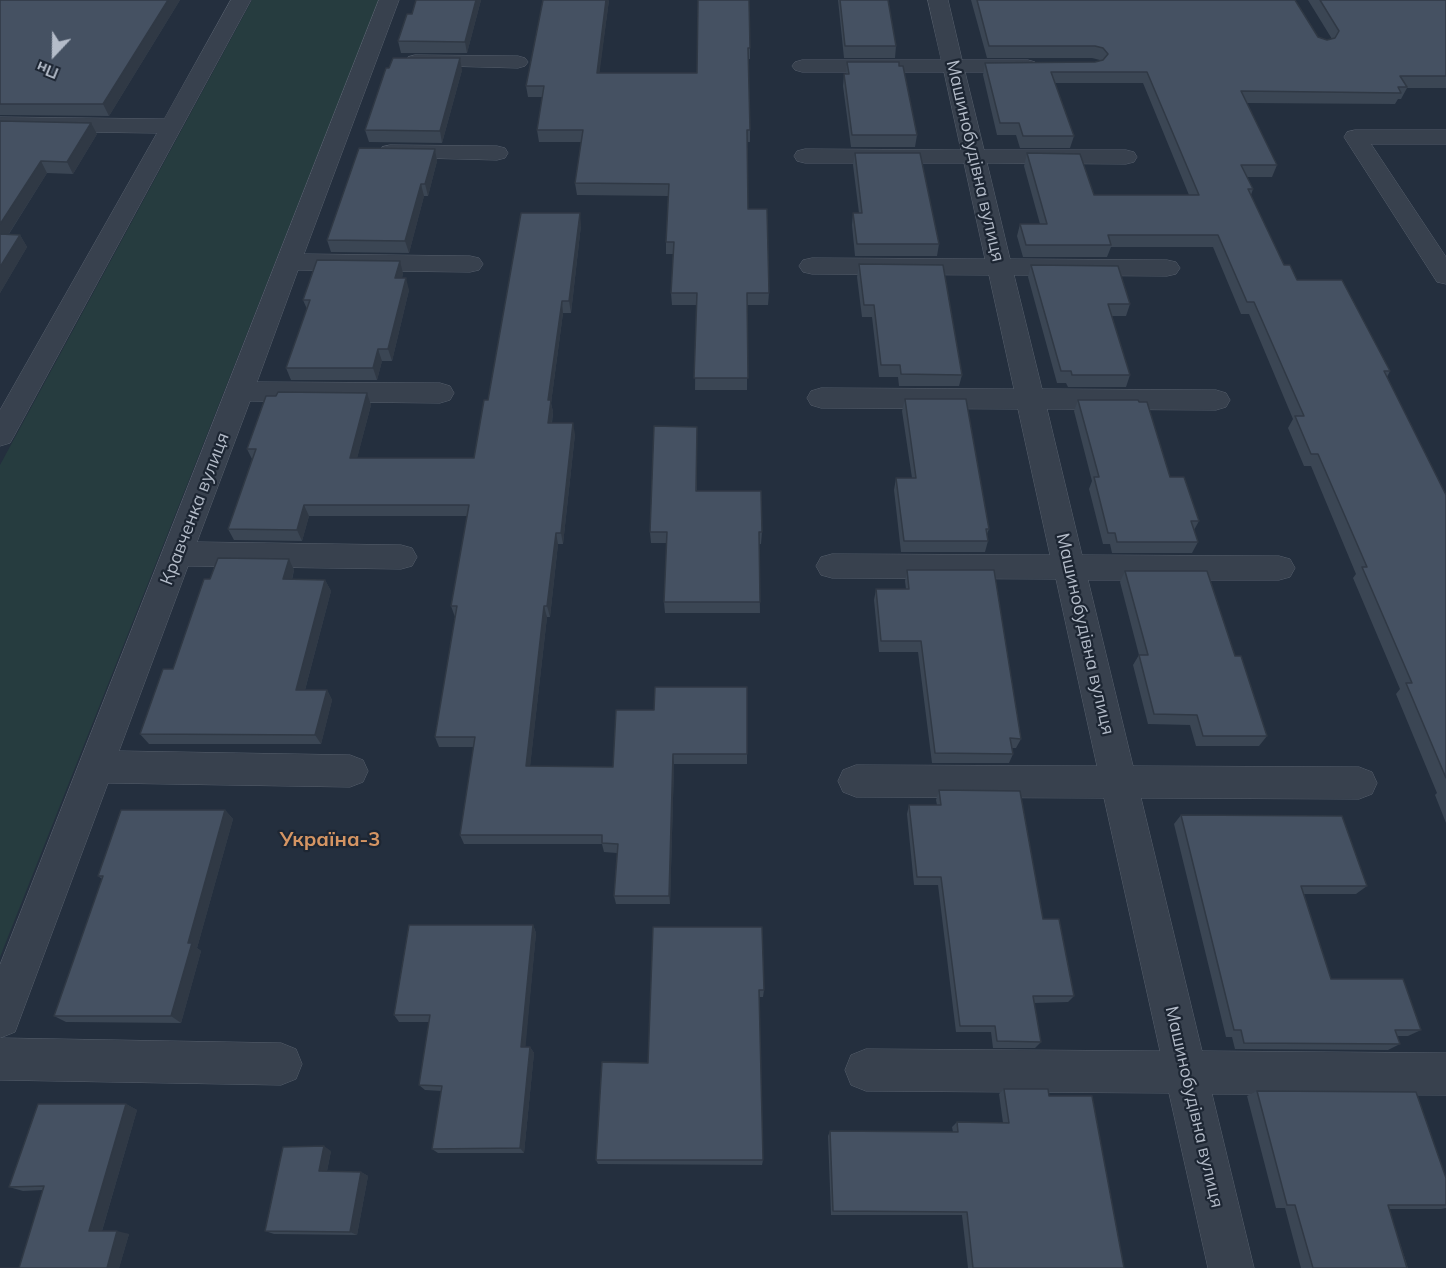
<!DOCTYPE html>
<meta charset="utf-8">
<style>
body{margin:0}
#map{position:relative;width:1446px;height:1268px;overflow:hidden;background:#242f3e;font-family:Mulish,sans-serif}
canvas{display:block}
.north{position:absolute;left:24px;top:24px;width:60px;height:60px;-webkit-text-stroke:4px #1d2633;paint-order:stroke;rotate:202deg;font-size:16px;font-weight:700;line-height:24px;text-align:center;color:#b4bcc9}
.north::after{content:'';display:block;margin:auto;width:21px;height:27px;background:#b4bcc9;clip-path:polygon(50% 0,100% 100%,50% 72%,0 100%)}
</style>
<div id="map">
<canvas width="1446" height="1268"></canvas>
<div class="north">Пн</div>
</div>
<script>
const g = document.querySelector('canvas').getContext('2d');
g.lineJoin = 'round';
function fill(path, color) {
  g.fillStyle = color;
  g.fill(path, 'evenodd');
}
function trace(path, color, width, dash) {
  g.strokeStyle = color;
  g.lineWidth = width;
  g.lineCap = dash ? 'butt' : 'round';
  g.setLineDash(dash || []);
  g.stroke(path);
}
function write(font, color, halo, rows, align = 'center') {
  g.font = font + ' Mulish,sans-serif';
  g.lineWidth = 4.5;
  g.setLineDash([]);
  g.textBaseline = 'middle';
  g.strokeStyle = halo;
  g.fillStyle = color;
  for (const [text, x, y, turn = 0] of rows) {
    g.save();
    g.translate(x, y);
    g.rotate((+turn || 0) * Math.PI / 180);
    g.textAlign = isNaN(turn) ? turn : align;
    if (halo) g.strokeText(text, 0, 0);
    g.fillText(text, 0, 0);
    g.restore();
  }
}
const green = new Path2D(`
 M252 0H379L0 957V465Z`);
const minor = new Path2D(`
 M231 0H251L14 436 10 443 0 446V410L157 133 0 131V117L164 119Z
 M379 0H399L304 254 470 256 479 258 483 264 479 270 470 272 298 270 257 382 440 383 450 386 454 393 450 400 440 403 250 401 197 542 401 545 412 548 417 557 412 566 401 569 188 566 119 751 350 755 363 760 368 771 363 782 350 787 108 783 15 1032 0 1038V965Z
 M928 0H948L962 60H1028L1035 62 1038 66 1035 70 1028 72H965L984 150H1126L1134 152 1137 157 1134 162 1126 164 987 163 1010 259 1167 260 1176 262 1180 268 1176 274 1167 276 1014 275 1042 389 1216 390 1226 393 1230 400 1226 407 1216 410 1047 409 1082 555 1279 556 1290 559 1295 568 1290 577 1279 580H1088L1133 766 1359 767 1372 772 1377 783 1372 794 1359 799 1141 798 1202 1051 1446 1053V1095L1212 1094 1254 1268H1208L1169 1093 866 1091 851 1085 845 1070 851 1055 866 1049 1160 1051 1104 798 856 797 843 792 838 781 843 770 856 765 1097 766 1056 579 832 578 821 575 816 566 821 557 832 554 1050 555 1018 409 821 408 811 405 807 398 811 391 821 388 1014 389 989 275 812 274 803 272 799 266 803 260 812 258 985 259 964 163H805L797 161 794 156 797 151 805 149 961 150 944 72H802L795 70 792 66 795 62 802 60H941Z
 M415 55 518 56 525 58 528 62 525 66 518 68 408 65 405 61 408 57Z
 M1355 130H1446V144H1371L1446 257V284L1437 282 1344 137 1347 132Z
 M390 145 497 146 505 148 508 153 505 158 497 160 382 157 379 152 382 147Z
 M0 1038 281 1043 296 1049 302 1064 296 1079 281 1085 0 1080Z`);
const wall = new Path2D(`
 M0 0H180L109 116 0 115Z
 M481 0 467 53H401L398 41 412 14Z
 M609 0 599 73H697L698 0 750 48V59H748L750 130V142H747L748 209 769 293 768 305H747V390H695L696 305H672L671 293 673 254H666V242L668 196 577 195 575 183 581 142H539L537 130 542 97H528L526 86Z
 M838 0H888L896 46 895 58H844Z
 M971 0H1295L1318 37 1327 40 1332 39 1308 0H1446V88H1407L1401 99H1398L1395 104 1247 103 1277 165 1272 177H1247L1253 189 1251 195 1284 265 1297 280 1390 371 1387 377 1446 495V823L1435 795 1437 793 1396 694 1400 689 1353 578 1356 574 1311 466H1304L1288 428 1293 419 1249 314H1241L1213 247H1111L1107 257H1023L1017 236 1020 224H1040L1024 166 1027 153 1094 195H1189L1143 83H1055L1074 136 1070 148H1020L1016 135H997L983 75 985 63 1095 62 1101 61 1100 60 1092 58H987Z
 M847 62 917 135 915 147H851L843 86 844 74H846Z
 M462 70 442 143 369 142 365 130Z
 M0 121 97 134 73 174 47 173 9 234 20 235 27 247 0 293Z
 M435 149 437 161 428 196H424L409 253 331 252 327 240Z
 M855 153 939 244 937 256H855L852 225 853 213H859L853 165Z
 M581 225 571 313H563L551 403 553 412 552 423 575 434 563 544H558L550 617H547L530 766 613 767 616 710 747 754V764H674L670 904H616L614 896 617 853 604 852 602 844H464L460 835 474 747H439L435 737 455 617 451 606 467 516H309L302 541 234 540 228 529 252 459 247 449 367 393 371 405 357 458H474L488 400Z
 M859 264 962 375 959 386H899L898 377H879L872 317H862L857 277Z
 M1031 265 1130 304 1126 316H1112L1130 375 1126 387H1068L1066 383H1057L1028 277Z
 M403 273 402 278 409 290 392 361H382L377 380H291L286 368 307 309 303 300Z
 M905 399 989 529 987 534 988 541 985 552H901L894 490 896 478H912L902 411Z
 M1078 400 1170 477 1199 521 1194 530 1198 542 1192 553H1112L1110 544H1103L1089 489 1092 481 1074 411Z
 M697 438V491L762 532 761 544H759L760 613H665L664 602 667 543H651L650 532Z
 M289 559 294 570 292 580H325L331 591 305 690H327L332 700 321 744H149L140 734 173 669 210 579Z
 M907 570 1021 739 1016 748H1012L1013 754 1009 763H932L918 652H879L874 600 876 589H906L905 581Z
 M1125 571 1235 656 1267 736 1259 746H1196L1190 725 1148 724 1133 665 1139 655 1120 582Z
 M939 790 1043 919 1074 996 1068 1002 1034 1003 1041 1042 1035 1048H993L991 1032H956L938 885H914L907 814 909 805H937L936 800Z
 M225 810 233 819 197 948 201 951 181 1023 66 1022 54 1016 102 879 98 876Z
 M1181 815 1367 886 1356 894H1304L1331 979 1421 1030 1408 1036H1397L1400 1044 1388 1050 1235 1049 1232 1037H1226L1174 824Z
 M533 925 536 933 525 1047H530L534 1053 524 1153H438L432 1149 441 1091 425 1090 419 1085 429 1022H399L394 1015Z
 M653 927 764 990 763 997H759L763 1160 762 1165 598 1164 596 1160 648 1063Z
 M1004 1089 1049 1096 1124 1268H968L962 1215H831L828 1136 830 1131 953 1132 952 1127 957 1122 1003 1123 999 1094Z
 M1257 1091 1446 1178V1208L1441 1209H1389L1408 1268H1301L1285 1208H1276L1247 1096Z
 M126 1104 137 1110 102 1231 129 1234 119 1268H0H19L43 1190 23 1191 9 1187Z
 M331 1151 327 1171 361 1172 368 1176 357 1235 274 1234 265 1231Z`);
const shadedWall = new Path2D(`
 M168 0H180L109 116 103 104Z
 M476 0H481L467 53 465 42Z
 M606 0H609L598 85 597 73Z
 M460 58 462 70 442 143 440 131Z
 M91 123 97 134 73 174 67 162Z
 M435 149 437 161 428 196 425 184Z
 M41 161 47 173 1 246 0 245V224Z
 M421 184 424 196 409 253 405 241Z
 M580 213 581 225 571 313 569 301Z
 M20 235 27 247 0 293V267Z
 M400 261 403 273 399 290 395 278Z
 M406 278 409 290 392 361 388 349Z
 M562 301 563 313 551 403 553 412 550 434 548 423V400Z
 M378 349 382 361 377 380 373 368Z
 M367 393 371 405 354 470 350 458Z
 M573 423 575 434 563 544 561 533Z
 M304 505 309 516 302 541 297 530Z
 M556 533 558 544 550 617 547 606Z
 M289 559 294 570 289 590 283 579Z
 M325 580 331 591 302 701 296 690Z
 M544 606 547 617 529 776 526 766Z
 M327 690 332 700 321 744 315 735Z
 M673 754 674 764 670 904 669 896Z
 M225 810 233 819 197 948 201 951 181 1023 171 1016 188 943Z
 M533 925 536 933 525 1053 521 1047Z
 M530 1047 534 1053 524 1153 520 1148Z
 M126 1104 137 1110 101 1234 89 1231Z
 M324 1146 331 1151 326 1176 319 1171Z
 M361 1172 368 1176 357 1235 350 1232Z
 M117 1231 129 1234 119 1268H107Z`);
const building = new Path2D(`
 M0 0H168L103 104H0Z
 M416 0H476L465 42 398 41 407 14H412Z
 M543 0H606L597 73H697L698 0H749L750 48H748L750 130H747L748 209H767L769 293H747L748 378H694L697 293H671L674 242H666L669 184 575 183 583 130H537L544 86H526Z
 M840 0H888L896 46H845Z
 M977 0H1295L1318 37 1327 40 1335 38 1339 31 1320 0H1446V76H1400L1407 87H1398L1401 93 1241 91 1277 165H1241L1253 189H1248L1284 265H1290L1297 280H1342L1390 371H1384L1446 495V778L1406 683H1412L1362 567H1367L1318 454H1311L1295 416H1304L1254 302H1247L1218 235H1108L1111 245H1026L1020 224H1047L1027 153 1080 154 1094 195H1199L1147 72H1051L1074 136H1023L1019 123H1000L985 63 1095 62 1103 60 1108 54 1103 48 1095 46H989Z
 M393 58H460L440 131 365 130 386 68H389Z
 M847 62H899V66H903L917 135H852L844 74H849Z
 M0 121 91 123 67 162 41 161 0 224Z
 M359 148 435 149 425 184H421L405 241 327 240Z
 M855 153H920L939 244H857L853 213H862Z
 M521 213H580L569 301H562L548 400H551L548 423H573L561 533H556L547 606H544L526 766 613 767 616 710H654L655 687H747V754H673L669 896H614L618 844 602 843V835H460L475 737H435L457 606H451L469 505H304L297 530 228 529 256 449H247L266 396H276L278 392 367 393 350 458H474L484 400H488Z
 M0 234 20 235 0 267Z
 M317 260 400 261 395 278H406L388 349H378L373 368H286L310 300H303Z
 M859 264 943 265 962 375 901 374 900 365H881L874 305H864Z
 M1031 265 1118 266 1130 304H1108L1130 375H1072L1071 371H1061Z
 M905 399H966L989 529H986L988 541H904L896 478H916Z
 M1078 400H1138L1139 402H1147L1170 477H1184L1199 521H1191L1198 542H1117L1115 533H1108L1094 477H1099Z
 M654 426 697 427 696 491H761L762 532H759L760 602H664L667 532H650Z
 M218 558 289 559 283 579 325 580 296 690H327L315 735 140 734 163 669H173L204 579H210Z
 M907 570H994L1021 739 1010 738 1013 754 935 753 921 641H881L876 589H909Z
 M1125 571H1207L1235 656H1241L1267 736H1203L1197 715 1154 714 1139 655H1148Z
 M939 790 1020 791 1043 919H1059L1074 996H1033L1041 1042 997 1041 995 1026H960L941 877H917L909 805H941Z
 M121 810H225L188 943H192L171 1016H54L103 876H98Z
 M1181 815 1342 816 1367 886H1301L1331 979H1403L1421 1030H1395L1400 1044 1244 1043 1241 1030H1234Z
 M409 925H533L521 1047H530L520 1148 432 1149 442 1086 419 1085 430 1015H394Z
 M653 927H762L764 990H759L763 1160H596L602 1062 648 1063Z
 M1004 1089H1048L1049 1096H1092L1124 1268H973L967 1212 833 1211 830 1131 958 1132 957 1122 1009 1123Z
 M1257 1091 1416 1092 1446 1178V1205H1388L1407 1268H1313L1295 1205H1287Z
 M38 1104H126L89 1231H117L107 1268H0H19L44 1186 9 1187Z
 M324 1146 319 1171 361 1172 350 1232 265 1231 283 1147Z`);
const streetNames = [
 ["Машинобудівна вулиця",975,161,77],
 ["Кравченка вулиця",195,509,-69],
 ["Машинобудівна вулиця",1085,634,77],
 ["Машинобудівна вулиця",1194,1107,77]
];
const neighbourhoodNames = [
 ["Україна-3",330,840]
];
fill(green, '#263c3f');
trace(minor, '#565f6c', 1);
fill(minor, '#38414e');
fill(wall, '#3b4654');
fill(shadedWall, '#303945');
fill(building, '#455162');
trace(building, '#303945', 1.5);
write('18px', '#b4bcc9', '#1d2633', streetNames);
write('bold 20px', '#d59563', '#1d2633', neighbourhoodNames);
</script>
